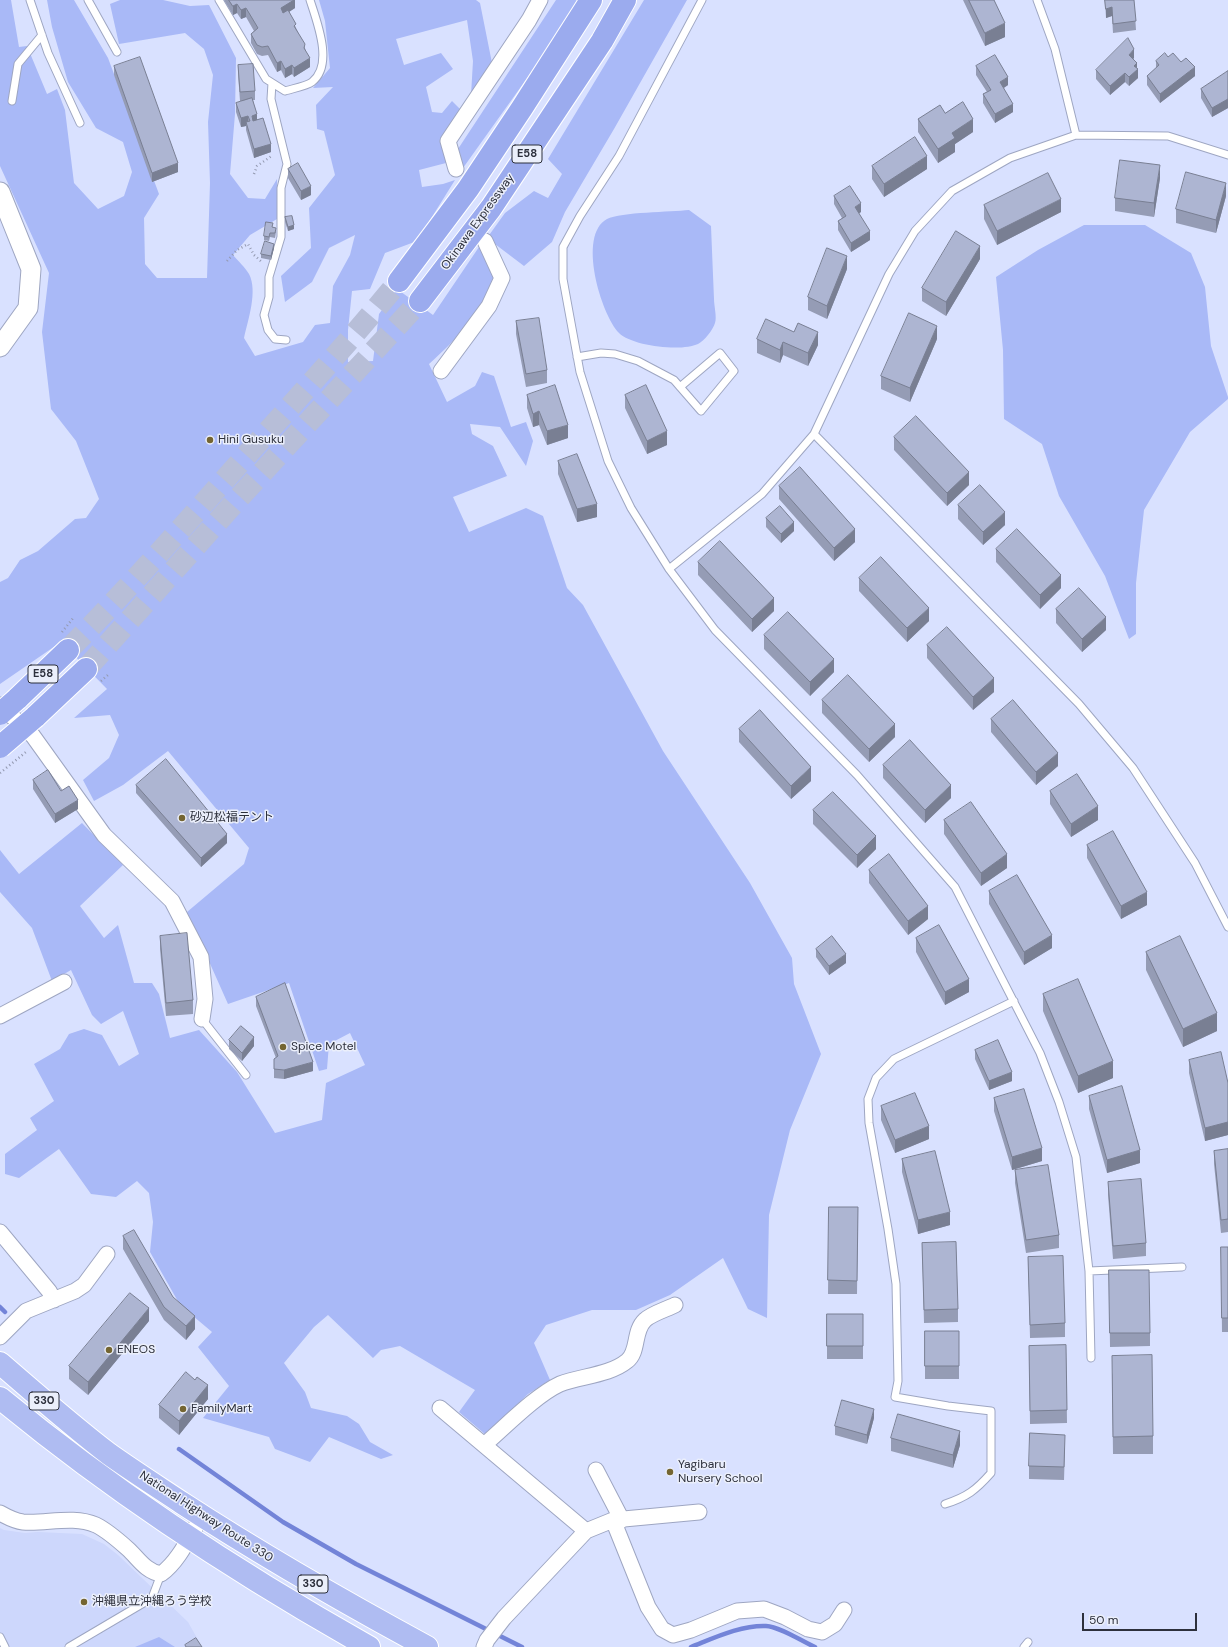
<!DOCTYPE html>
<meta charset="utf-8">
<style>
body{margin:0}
#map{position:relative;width:1228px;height:1647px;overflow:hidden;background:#d9e1ff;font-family:"DM Sans",sans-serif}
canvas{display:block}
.scale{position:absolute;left:1082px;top:1613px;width:115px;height:18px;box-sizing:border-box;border:2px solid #2d303c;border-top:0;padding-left:5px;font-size:12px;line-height:14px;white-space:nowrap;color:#2d303c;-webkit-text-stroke:3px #ebeffb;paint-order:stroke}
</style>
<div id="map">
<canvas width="1228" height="1647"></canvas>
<div class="scale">50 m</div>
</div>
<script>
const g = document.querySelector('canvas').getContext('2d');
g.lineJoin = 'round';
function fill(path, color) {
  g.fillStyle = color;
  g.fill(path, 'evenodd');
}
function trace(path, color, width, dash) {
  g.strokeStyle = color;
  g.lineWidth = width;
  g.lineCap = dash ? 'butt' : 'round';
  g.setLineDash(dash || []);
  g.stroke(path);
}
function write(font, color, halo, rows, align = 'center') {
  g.font = font + ' "DM Sans","Noto Sans JP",sans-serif';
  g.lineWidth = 3;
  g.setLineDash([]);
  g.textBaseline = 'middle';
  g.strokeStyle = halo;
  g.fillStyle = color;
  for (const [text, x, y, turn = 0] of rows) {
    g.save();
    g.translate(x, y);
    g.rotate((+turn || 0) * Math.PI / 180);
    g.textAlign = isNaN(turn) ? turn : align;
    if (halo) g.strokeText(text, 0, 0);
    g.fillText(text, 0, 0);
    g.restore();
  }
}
const built = new Path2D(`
 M0 1528 4 1530 25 1533 38 1532 82 1534 104 1544 118 1555 188 1622 202 1647H0Z`);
const green = new Path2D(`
 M0 0H11L19 47 27 46 47 94 57 89 65 110 74 183 98 209 124 196 132 172 123 142 96 128 68 82 52 27 47 0H74L108 58 159 194 144 218 145 264 157 278H207L210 183 208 122 213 75 204 49 185 33 119 44 110 4 120 0H163L190 6 209 5 236 58 235 114 230 174 248 198 265 199 277 179V219L250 235 233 255C238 261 245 267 249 274 258 291 248 320 244 338L255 356 303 342 315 325 330 323 333 286 350 255 355 235 329 248 312 282 285 302 281 276 311 248 309 208 335 175 324 131 317 129 316 105 333 87 313 88 330 68 325 21 319 0H476L480 3 492 63 471 95 473 61 467 20 396 39 404 65 441 53 453 69 426 87 432 112 442 113 452 101 460 109 443 139 446 163 419 170 422 187 443 184 455 180 417 241 385 253 370 289 352 291 348 330V362L373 361 379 314 397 289 433 315 479 247 497 280C480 314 458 338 429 364L447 402 475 386 482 372 494 376 511 427 526 422 533 441 526 466 500 427 470 424 472 434 493 446 507 476 453 497 469 532 526 508 543 516 567 588 583 605 663 751 750 883 792 958 794 984 821 1054 790 1130 769 1215 767 1318 748 1309 723 1258 670 1295 636 1310H592L546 1325 534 1343 550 1380 528 1394 486 1435 459 1412 475 1390 400 1346 381 1350 373 1358 328 1315 314 1327 284 1363 305 1392 311 1408 347 1416 359 1424 370 1442 393 1455 381 1459 329 1437 310 1462 275 1449 269 1437 203 1418 229 1386 198 1347 212 1332 180 1305 150 1252 153 1222 149 1193 137 1181 116 1197 91 1194 59 1149 19 1178 5 1174V1154L37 1130 30 1118 54 1101 34 1064 60 1049 69 1034 84 1029 102 1035 119 1066 139 1054 123 1011 101 1024 92 1015 71 970 52 981 32 928 0 892V850L19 874 82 823 123 865 80 906 104 938 118 925 134 983H152L159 994 170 1038 199 1030 237 1072 275 1133 322 1120 326 1083 365 1065 350 1033 329 1044 327 1069 319 1071 289 983 228 1004 187 912 244 864 249 848 168 751 123 785 94 801 83 780 109 758 119 735 110 715 74 718 107 689 61 642 0 684V582L8 578 20 560 38 551 75 519 86 518 99 499 76 441 51 409 42 332 49 273 0 166Z
 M556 0H577L555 39 463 168 458 149Z
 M644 0H687L614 129 565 212 552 242 524 266 487 238 505 213 534 191 548 198 562 174 548 159Z
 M689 210 711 226C712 251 713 275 714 299 714 306 717 317 715 323 713 330 704 341 698 344 681 352 632 346 619 333 601 314 577 235 607 219 621 212 671 212 689 210Z
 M1084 225H1145L1191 253 1205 287 1211 346 1228 397V399L1190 432 1144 510 1136 583V634L1129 639 1105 576 1059 496 1042 444 1004 419 1003 350 996 277 1038 250Z
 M159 1637 175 1647H135Z`);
const stream = new Path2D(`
 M0 1307 5 1312
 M179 1449 283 1522 356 1564 522 1647
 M691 1647C714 1638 741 1625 766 1626 781 1627 801 1641 815 1647`);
const motorwayTunnel = new Path2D(`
 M68 650C129 588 186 523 244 458 296 400 349 342 399 281
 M86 669 236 501 420 301`);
const path = new Path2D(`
 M254 174 257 166 273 155
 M227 261 237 250 248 244 254 255 263 263
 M62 632 74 617
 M101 681 109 674
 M0 773 26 752`);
const service = new Path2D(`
 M30 0 48 53 80 123
 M88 0 117 52
 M219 0 266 79 285 91C291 89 307 86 312 82 334 65 317 22 310 0
 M702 0 619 156 580 216 563 247V279L580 372 608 461 631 508 669 569 715 630 857 775 955 887 1040 1053 1059 1102 1076 1157 1089 1271 1091 1358
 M1037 0 1055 49 1076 135
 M272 83 271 99 287 164 281 188V237L269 277V297L264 315 268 330 275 339 286 340
 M12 101 18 64 42 35
 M577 357 601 353 615 354 638 361 674 380 701 411 734 371 720 353 680 387
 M814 434 1079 704 1133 768 1195 863 1228 927
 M669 569 762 494 814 434 889 274 915 231 952 191 1010 158 1076 135 1168 136 1228 155
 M202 1019 246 1075
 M1089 1271 1182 1267
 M945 1504C967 1497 976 1490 991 1473V1411L948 1406 895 1397 898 1381 896 1284 888 1229 869 1123 868 1099 876 1078 894 1059 1014 1001
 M0 1637 5 1647
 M69 1647 152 1598 161 1574
 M1024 1647 1028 1642`);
const minor = new Path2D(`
 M456 169 448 141 529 20 540 0
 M441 371 489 306 502 278 485 241
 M0 705 33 736 104 835 172 901 201 957 205 999 202 1019
 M0 1016 64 982
 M0 1232 49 1291 54 1300
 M0 1337 26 1311 75 1291 84 1285 107 1254
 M440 1408 586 1531
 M484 1445C505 1427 536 1395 560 1384 581 1376 610 1375 627 1361 639 1352 633 1331 645 1320 651 1314 667 1309 675 1305
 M596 1470 622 1520
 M0 1513C7 1517 14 1521 23 1522 46 1524 73 1515 96 1525 108 1531 118 1540 128 1549 138 1558 146 1572 161 1574 180 1560 190 1535 202 1516
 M613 1520 648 1607 662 1629 673 1635 691 1630 737 1611 764 1609 785 1617 808 1629 822 1632 835 1624 844 1610
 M484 1647 487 1640 504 1618 586 1531 613 1520 699 1512`);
const tertiary = new Path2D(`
 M0 192 31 269 28 308 0 347`);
const trunk = new Path2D(`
 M0 1363C36 1394 71 1425 109 1454 133 1471 158 1487 182 1503 262 1555 344 1602 427 1647
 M0 1398C115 1493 239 1574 369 1647`);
const motorway = new Path2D(`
 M399 281 468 189 522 108 591 0
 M420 301 491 208 602 41 625 0
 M17 699 68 650
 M35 717 86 669`);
const motorwayBridge = new Path2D(`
 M0 714 17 699
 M0 747 35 717`);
const wall = new Path2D(`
 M224 0H295V8L289 12 305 48 310 67 294 77 292 74 285 78 281 70 277 72 268 55 262 56 257 54 251 43V34L254 31 246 17 241 19 237 13 233 15Z
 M963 0H994L1005 37 985 46Z
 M1105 0H1134L1136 30 1113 33 1112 16 1106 18Z
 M1168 57 1195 76 1160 103 1147 85V76L1156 69V61Z
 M1134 58 1133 59 1137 69 1138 78 1129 86 1125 82 1110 95 1096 79V70Z
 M238 65 255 91V100H253L257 119 271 152 254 158 246 130V126L241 127 236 112V103L243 101H240L238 74Z
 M114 66 178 172 152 182 114 75Z
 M976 66 1008 85 1004 88 1013 112 995 123 983 103V94L987 92 976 75Z
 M1228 71V108L1212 117 1201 98V89Z
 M945 113 973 132 955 144V152L938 163 918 132V119Z
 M872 166 927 169 884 197 872 179Z
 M288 169 311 195 301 200 288 178Z
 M1160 178 1154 217 1115 211V198Z
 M834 196 861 212 859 213 870 240 851 252 838 230V221L842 218 834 204Z
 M1226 196 1216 233 1176 223V209Z
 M984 205 1061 212 997 245 984 219Z
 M285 217 294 229 288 231 285 222Z
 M273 227 276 232 275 238 270 237 269 241 264 240V236Z
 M274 248 271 260 261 258V254Z
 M980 259 946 316 922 301V288Z
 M847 269 827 319 808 310V297Z
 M516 321 547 370V383L526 387 516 334Z
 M757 339 818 345 808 366 783 355 780 363 757 353Z
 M937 339 910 402 881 389V376Z
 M527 395 568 438 547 445 539 425 533 427 527 408Z
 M625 395 667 445 647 454 625 408Z
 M894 437 969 485 947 506 894 450Z
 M558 461 597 517 577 522 558 474Z
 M779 486 855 542 834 561 779 499Z
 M958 505 1005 525 983 545 958 519Z
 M766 518 794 531 781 543 766 527Z
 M996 549 1061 588 1040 609 996 562Z
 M698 562 774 611 752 632 698 575Z
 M859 578 929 621 907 642 859 591Z
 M1056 609 1106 630 1082 652 1056 623Z
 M764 635 834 672 810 696 764 649Z
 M927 645 994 692 973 710 927 658Z
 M822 700 895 737 869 762 822 713Z
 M991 719 1058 766 1036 785 991 732Z
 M739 729 811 781 791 799 739 742Z
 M883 765 951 798 925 823 883 778Z
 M33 780 61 791 78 809 55 823 33 789Z
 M136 785 227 843 201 867 136 793Z
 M1050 791 1098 820 1071 837 1050 804Z
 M813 810 876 849 857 868 813 824Z
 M944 820 1007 868 981 886 944 834Z
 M1087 845 1147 905 1121 919 1087 858Z
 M869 870 928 919 908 935 869 883Z
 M989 891 1052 948 1024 965 989 904Z
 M160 936 193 1000V1014L166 1016 160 949Z
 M916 938 969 992 945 1005 916 952Z
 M816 949 846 963 829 975 816 957Z
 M1146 952 1217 1031 1183 1047 1146 970Z
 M1043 994 1113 1078 1078 1093 1043 1011Z
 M256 997 313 1071 284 1079 274 1078V1059L276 1058 256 1006Z
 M229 1040 254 1046 242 1061 229 1049Z
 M975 1050 1012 1081 989 1090 975 1059Z
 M1189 1060 1228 1083V1135L1205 1141 1189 1073Z
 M1089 1096 1140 1163 1107 1173 1089 1109Z
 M994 1098 1042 1161 1012 1170 994 1111Z
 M881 1106 929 1139 895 1153 881 1120Z
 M1228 1149V1232L1221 1233 1214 1164V1151Z
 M902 1159 950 1225 918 1234 902 1172Z
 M1015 1170 1059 1235V1248L1026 1253 1015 1183Z
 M1108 1182 1146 1243V1256L1113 1259 1108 1195Z
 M829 1207H858L857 1294H828Z
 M123 1236 195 1329 186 1340 164 1320 123 1249Z
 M922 1243 958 1309V1322L924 1323Z
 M1221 1247H1228V1332H1222Z
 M1028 1257 1065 1323V1337L1030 1338Z
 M1109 1270 1150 1333V1346L1110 1347Z
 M827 1314H863V1359H827Z
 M149 1321 88 1395 69 1379V1366Z
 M925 1331H959V1379H925Z
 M1066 1345 1067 1423 1030 1424 1029 1346Z
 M1112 1373 1153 1436V1454H1113Z
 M195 1380 208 1399 179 1435 159 1418V1405Z
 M874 1418 867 1444 835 1435V1426Z
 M891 1438 960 1445 953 1468 891 1451Z
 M1065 1448 1064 1480 1029 1479V1466Z`);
const shadedWall = new Path2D(`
 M294 0H295V8L281 17V8Z
 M237 4V13L233 15V6Z
 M1112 7V16L1106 18V9Z
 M246 8V17L241 19V10Z
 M1005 23V37L985 46V33Z
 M1134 49V58L1129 64V55Z
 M310 58V67L294 77V68Z
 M281 61V70L277 72V63Z
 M1137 63V70L1138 69V78L1129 86V77L1134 66Z
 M292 65V74L285 78V69Z
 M1195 67V76L1160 103V94Z
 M1125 73V82L1110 95V86Z
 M1008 77V85L1000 90V82Z
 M1228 99V108L1212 117V108Z
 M1013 104V112L995 123V114Z
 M257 114V123L252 125V116Z
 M248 116V125L246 122V126L241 127V118Z
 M973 119V132L955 144V152L938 163V149L952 133Z
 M271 144V152L254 158V149Z
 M927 156V169L884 197V184Z
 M178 163V172L152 182V173Z
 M1160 165V178L1154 217V203Z
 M1226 183V196L1216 233V220Z
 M311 186V195L301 200V191Z
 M1061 199V212L997 245V231Z
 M861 203V212L855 216V207Z
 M294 225V229L288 231V227Z
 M870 231V240L851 252V243Z
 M274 244V248L271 260V256Z
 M980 246V259L946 316V302Z
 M847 256V269L827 319V306Z
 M937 326V339L910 402V388Z
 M818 332V345L808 366V353Z
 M783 342V355L780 363V350Z
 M539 411V425L533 427V414Z
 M568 425V438L547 445V431Z
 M667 431V445L647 454V441Z
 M969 472V485L947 506V493Z
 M597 504V517L577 522V509Z
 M1005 512V525L983 545V532Z
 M794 522V531L781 543V534Z
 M855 529V542L834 561V548Z
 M1061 575V588L1040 609V595Z
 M774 598V611L752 632V619Z
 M929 608V621L907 642V628Z
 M1106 617V630L1082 652V639Z
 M834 659V672L810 696V682Z
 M994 678V692L973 710V697Z
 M895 724V737L869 762V749Z
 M1058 753V766L1036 785V772Z
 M811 767V781L791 799V786Z
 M951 785V798L925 823V810Z
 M78 800V809L55 823V814Z
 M1098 806V820L1071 837V824Z
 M227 834V843L201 867V858Z
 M876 836V849L857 868V855Z
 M1007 854V868L981 886V873Z
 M1147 892V905L1121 919V906Z
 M928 906V919L908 935V921Z
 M1052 935V948L1024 965V952Z
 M846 954V963L829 975V966Z
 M969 979V992L945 1005V992Z
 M1217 1013V1031L1183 1047V1029Z
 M254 1037V1046L242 1061V1053Z
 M1113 1061V1078L1078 1093V1076Z
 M313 1062V1071L284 1079V1070Z
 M1012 1072V1081L989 1090V1081Z
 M1228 1122V1135L1205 1141V1128Z
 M929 1126V1139L895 1153V1140Z
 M1042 1148V1161L1012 1170V1157Z
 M1140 1150V1163L1107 1173V1160Z
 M950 1212V1225L918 1234V1220Z
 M149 1308V1321L88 1395V1382Z
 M195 1316V1329L186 1340V1326Z
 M208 1385V1399L179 1435V1421Z
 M874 1409V1418L867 1444V1435Z
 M960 1431V1445L953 1468V1455Z`);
const building = new Path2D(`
 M229 0H294L281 8 283 13 288 10 296 24 294 26 305 44 304 48 310 58 294 68 292 65 285 69 281 61 277 63 268 46 262 47 257 45 251 34 258 28 246 8 241 10 237 4 233 6Z
 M969 0H994L1005 23 985 33Z
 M1105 0H1134L1136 21 1113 24 1112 7 1106 9Z
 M1128 38 1134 49 1129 55 1137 63 1134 66 1138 69 1129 77 1125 73 1110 86 1096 70Z
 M1165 53 1168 57 1173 53 1181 62 1186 58 1195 67 1160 94 1147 76 1159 65 1156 61Z
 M995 55 1008 77 1000 82 1013 104 995 114 983 94 991 90 976 66Z
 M140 57 178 163 152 173 114 66Z
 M253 64 255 91 240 92 238 65Z
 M1228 71V99L1212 108 1201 89Z
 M252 98 257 114 252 116 253 121 263 118 271 144 254 149 246 122 250 121 248 116 241 118 236 103Z
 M963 102 973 119 952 133 955 138 938 149 918 119 940 105 945 113Z
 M915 137 927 156 884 184 872 166Z
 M1120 160 1160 165 1154 203 1115 198Z
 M298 163 311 186 301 191 288 169Z
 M1186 172 1226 183 1216 220 1176 209Z
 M1048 173 1061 199 997 231 984 205Z
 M850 186 861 203 855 207 870 231 851 243 838 221 846 216 834 196Z
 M292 216 294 225 288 227 285 217Z
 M266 222 273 223 272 227 276 228 275 233H270L269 237 264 236Z
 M956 231 980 246 946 302 922 288Z
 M265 241 274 244 271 256 261 254Z
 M827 248 847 256 827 306 808 297Z
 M909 313 937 326 910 388 881 376Z
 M539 318 547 370 526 374 516 321Z
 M766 319 794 332 798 323 818 332 808 353 783 342 780 350 757 339Z
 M555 385 568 425 547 431 539 411 533 414 527 395Z
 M646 385 667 431 647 441 625 395Z
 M916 416 969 472 947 493 894 437Z
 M577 454 597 504 577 509 558 461Z
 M800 467 855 529 834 548 779 486Z
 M980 485 1005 512 983 532 958 505Z
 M780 506 794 522 781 534 766 518Z
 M1017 529 1061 575 1040 595 996 549Z
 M720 541 774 598 752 619 698 562Z
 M881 557 929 608 907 628 859 578Z
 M1079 588 1106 617 1082 639 1056 609Z
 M788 612 834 659 810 682 764 635Z
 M947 627 994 678 973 697 927 645Z
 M848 675 895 724 869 749 822 700Z
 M1013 700 1058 753 1036 772 991 719Z
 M760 710 811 767 791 786 739 729Z
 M910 740 951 785 925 810 883 765Z
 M166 759 227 834 201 858 136 785Z
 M48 770 61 791 69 786 78 800 55 814 33 780Z
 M1077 774 1098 806 1071 824 1050 791Z
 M833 792 876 836 857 855 813 810Z
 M971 802 1007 854 981 873 944 820Z
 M1113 831 1147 892 1121 906 1087 845Z
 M889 854 928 906 908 921 869 870Z
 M1017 875 1052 935 1024 952 989 891Z
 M939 925 969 979 945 992 916 938Z
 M187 933 193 1000 166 1003 160 936Z
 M832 936 846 954 829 966 816 949Z
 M1180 936 1217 1013 1183 1029 1146 952Z
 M1078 979 1113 1061 1078 1076 1043 994Z
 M285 983 313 1062 284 1070 274 1069V1059L278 1056 256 997Z
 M241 1026 254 1037 242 1053 229 1040Z
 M998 1040 1012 1072 989 1081 975 1050Z
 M1221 1052 1228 1083V1122L1205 1128 1189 1060Z
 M1122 1086 1140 1150 1107 1160 1089 1096Z
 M1024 1089 1042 1148 1012 1157 994 1098Z
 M915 1093 929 1126 895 1140 881 1106Z
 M1228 1149V1219L1221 1220 1214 1151Z
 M935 1151 950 1212 918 1220 902 1159Z
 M1048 1165 1059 1235 1026 1240 1015 1170Z
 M1141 1179 1146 1243 1113 1246 1108 1182Z
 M829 1207H858L857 1281 828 1280Z
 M134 1230 173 1297 195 1316 186 1326 164 1307 123 1236Z
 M956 1242 958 1309 924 1310 922 1243Z
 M1221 1247H1228V1318H1222Z
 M1063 1256 1065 1323 1030 1325 1028 1257Z
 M1109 1270H1149L1150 1333H1110Z
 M130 1293 149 1308 88 1382 69 1366Z
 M827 1314H863V1346H827Z
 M925 1331H959V1366H925Z
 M1066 1345 1067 1410 1030 1411 1029 1346Z
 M1152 1355 1153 1436 1113 1437 1112 1356Z
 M186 1372 195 1380 197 1377 208 1385 179 1421 159 1405Z
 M842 1400 874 1409 867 1435 835 1426Z
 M898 1414 960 1431 953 1455 891 1438Z
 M1030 1433 1065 1435 1064 1467 1029 1466Z
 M196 1638 202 1647H186L185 1645Z`);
const markers = [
 [210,440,4,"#746532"],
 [182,818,4,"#746532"],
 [283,1047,4,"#746532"],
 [109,1350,4,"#746532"],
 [183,1409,4,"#746532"],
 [670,1472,4,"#746532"],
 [84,1602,4,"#746532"]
];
const shields = [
 [527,154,30],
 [43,674,30],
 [44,1401,30],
 [313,1584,30]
];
const shieldNames = [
 ["E58",527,154],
 ["E58",43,674],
 ["330",44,1401],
 ["330",313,1584]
];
const streetNames = [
 ["Okinawa Expressway",478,222,-54],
 ["National Highway Route 330",206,1517,33]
];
const poiNames = [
 ["Hini Gusuku",218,440],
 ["砂辺松福テント",190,818],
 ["Spice Motel",291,1047],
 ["ENEOS",117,1350],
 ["FamilyMart",191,1409],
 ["Yagibaru",678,1465],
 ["Nursery School",678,1479],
 ["沖縄県立沖縄ろう学校",92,1602]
];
fill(built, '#cdd7fc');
fill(green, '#a9b9f7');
trace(stream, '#7384d8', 4.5);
trace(motorwayTunnel, '#b7bed8', 22, [22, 11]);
trace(service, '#9ea6c2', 9);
trace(minor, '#9ea6c2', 17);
trace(tertiary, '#9ea6c2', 21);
trace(trunk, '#fff', 24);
trace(motorway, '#fff', 24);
trace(path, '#9399b0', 2.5, [1, 3]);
trace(service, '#fff', 7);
trace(minor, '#fff', 15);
trace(tertiary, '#fff', 19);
trace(trunk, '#afbcf2', 22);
trace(motorway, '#9babee', 22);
trace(motorwayBridge, '#fff', 24, []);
trace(motorwayBridge, '#9babee', 22);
fill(wall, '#959cb5');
fill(shadedWall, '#797f93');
fill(building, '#adb5d2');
trace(building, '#797f93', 1);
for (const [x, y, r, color] of markers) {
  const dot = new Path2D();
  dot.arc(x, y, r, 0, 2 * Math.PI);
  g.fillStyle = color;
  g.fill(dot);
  trace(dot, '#ebeffb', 1.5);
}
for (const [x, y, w] of shields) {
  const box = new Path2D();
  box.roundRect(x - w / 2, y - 9, w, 18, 3);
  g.fillStyle = '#ebeffb';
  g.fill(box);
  trace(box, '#2d303c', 1);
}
write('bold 11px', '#2d303c', null, shieldNames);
write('12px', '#2d303c', '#ebeffb', streetNames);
write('12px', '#2d303c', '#ebeffb', poiNames, 'left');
</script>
